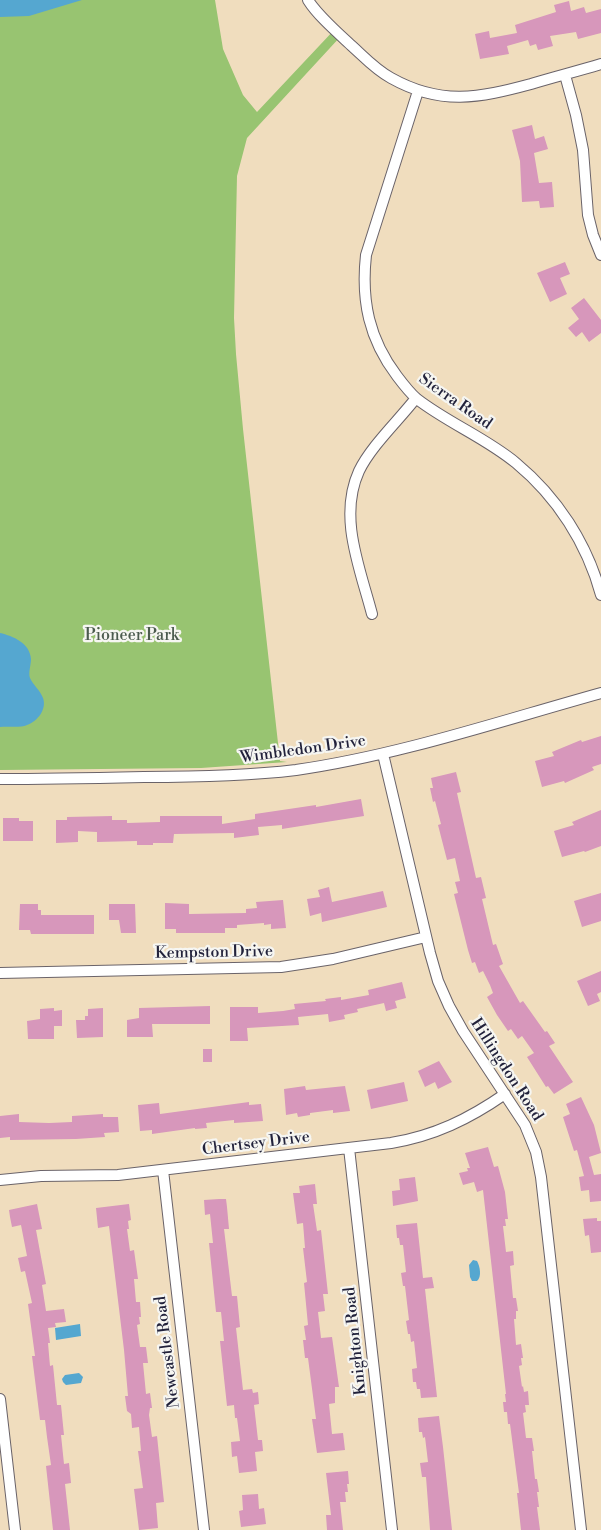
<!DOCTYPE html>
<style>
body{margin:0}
canvas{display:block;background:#f0ddbe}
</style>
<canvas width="601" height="1530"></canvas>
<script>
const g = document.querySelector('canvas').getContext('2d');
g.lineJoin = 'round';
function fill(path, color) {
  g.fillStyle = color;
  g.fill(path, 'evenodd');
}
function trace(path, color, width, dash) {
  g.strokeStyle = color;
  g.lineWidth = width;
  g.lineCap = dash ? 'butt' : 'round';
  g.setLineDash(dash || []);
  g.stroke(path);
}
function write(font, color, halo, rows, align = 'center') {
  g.font = font + ' "Libre Bodoni",serif';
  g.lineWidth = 4.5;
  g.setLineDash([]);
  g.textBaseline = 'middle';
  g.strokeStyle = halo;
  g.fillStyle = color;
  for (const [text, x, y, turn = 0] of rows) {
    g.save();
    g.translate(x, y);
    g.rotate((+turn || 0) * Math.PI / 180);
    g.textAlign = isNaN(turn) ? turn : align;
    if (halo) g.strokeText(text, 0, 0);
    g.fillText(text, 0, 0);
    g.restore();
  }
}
const green = new Path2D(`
 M0 0H215L223 49 243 95 257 112 335 29 341 36 247 138 237 176 234 318 236 354 243 429 280 761 287 762 201 768 0 770Z`);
const water = new Path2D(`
 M0 0H82L29 16 0 17Z
 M0 633C13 636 30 643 31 659 31 665 28 673 30 678 33 685 40 690 43 698 47 709 38 721 27 725 21 728 8 726 0 727Z
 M473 1260 477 1261C480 1266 482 1277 477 1281H472L470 1277 469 1265Z
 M80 1324 81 1336 56 1340 55 1328Z
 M79 1373 83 1377 81 1383 66 1385 63 1382 62 1379 65 1375Z`);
const building = new Path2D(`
 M569 1 571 11 584 7 586 13 601 9V33L578 39 576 32 550 36 553 46 538 50 536 44 530 46 528 40 507 46 509 54 480 59 475 34 489 31 490 38 517 33 515 25 556 12 554 5Z
 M532 125 535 139 544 136 548 149 534 153 539 183 552 182 554 207 540 208 539 201 522 202 520 161 512 130Z
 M565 262 570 274 560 278 567 294 550 302 537 273Z
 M584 298 601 320V333L589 342 582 332 576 337 568 328 579 319 571 308Z
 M601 736V764L592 767 594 770 565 783 564 781 542 787 535 761 554 756 552 752 581 740 582 742Z
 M456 772 461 792 457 793 476 878 481 877 486 898 482 899 493 945 496 944 503 964 499 966 520 1003 523 1001 545 1032 547 1031 555 1043 549 1046 573 1082 554 1094 548 1086 546 1087 527 1057 534 1053 522 1036 518 1039 511 1029 508 1031 497 1015 487 997 493 993 490 985 483 971 479 973 475 962 472 963 468 950 454 894 458 893 455 882 460 881 455 858 447 860 438 825 441 824 435 801 433 802 430 788H433L431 778Z
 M361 799 364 816 282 829V825L258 827 259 835 234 838V833L174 834 173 843H153V845H137V841L97 842V832L78 831V842L56 843V820H67V817L112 816V820H127V823L160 822V816H222V824L255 819V814L316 805V807Z
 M601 810V846L585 852 584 851 562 857 554 831 574 825 572 822Z
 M3 818H19V821H33V841H3Z
 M329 887 332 902 383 891 387 907 322 922 321 913 310 916 307 899 320 897 318 890Z
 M601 893V921L582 927 574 901Z
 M283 900 286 928 271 929V924L264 925V923L237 925V928H225V933H176V929H165V903L189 904V914L246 913V909L257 908 256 902Z
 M20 904H38V910H41V915H94V934H31L30 930H19Z
 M109 904H135L136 933H121L119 920H109Z
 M601 971V992L597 994 600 1001 588 1006 577 981Z
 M402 982 406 998 395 1001 397 1008 386 1011 384 1003 357 1009 358 1012 344 1015 345 1019 329 1022 328 1014 298 1017 299 1025 247 1028 248 1041H230V1007H258V1013L283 1011 295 1009 294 1004 326 1001 325 999 341 997V1000L369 995 368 990Z
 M210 1006V1024H152L153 1037H127V1020L139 1018V1008Z
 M54 1008V1011L62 1010V1026H54V1039H28L27 1021 40 1019V1009Z
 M103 1008V1037L77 1038 76 1020H85V1016H88V1009Z
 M203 1049H212V1062H203Z
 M439 1061 452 1082 438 1089 435 1082 425 1087 418 1071Z
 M404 1082 408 1101 371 1109 367 1090Z
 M305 1086 306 1090 345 1086 350 1111 333 1113V1110L310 1113V1115L298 1117 297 1113 286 1115 284 1089Z
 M581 1097 594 1125 601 1153 589 1157 594 1175 601 1174V1201L590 1202 589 1190 581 1191 579 1177 584 1176 577 1150 574 1151 563 1117 570 1114 566 1104Z
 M249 1102V1105L261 1104 263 1121 234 1123V1120L206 1123 207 1128 195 1129V1128L152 1134V1130L140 1131 138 1105 159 1103 160 1114Z
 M19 1114V1122L49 1123 72 1122V1116L103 1114V1117H118L119 1132 104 1133 105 1137 76 1139 10 1140V1137L0 1138V1116Z
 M488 1147 494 1167 498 1166 505 1192 508 1219H505L506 1226H503L506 1252 513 1251 514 1265 510 1266 513 1298H516L518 1311H516V1319H514L516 1345 521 1344 523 1358H521L522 1365 519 1366 522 1387 523 1386 524 1392 528 1391 529 1405H525L526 1412 523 1413 526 1438H532L534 1451H532L535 1479H537L539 1492H537L539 1507H537L540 1530H521L517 1493H519L510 1424H508L507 1412H504L503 1402H506L505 1394H506L483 1190 477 1192 474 1182 463 1185 459 1173 468 1171 467 1168H470L465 1153Z
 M415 1177 418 1201 393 1206 392 1191 400 1190 399 1179Z
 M315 1184 317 1204H313L317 1231 321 1230 328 1294H323L325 1311 318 1312 321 1338 332 1337 339 1387H335V1403L329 1404 332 1434 343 1433 345 1450 317 1453 312 1419H316L308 1358H305L303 1340H306L304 1326 308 1325 304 1283 307 1282 303 1248H305L303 1223 297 1224 293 1193H300L299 1186Z
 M219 1199H226L227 1207 229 1229H224L232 1296H237L240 1327 236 1328 243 1390 252 1389 253 1393 258 1392 259 1404 254 1405 258 1440H262L263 1451 255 1452 257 1471 239 1473 237 1456 232 1457 231 1442 240 1441 237 1418H235L234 1405 227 1406 220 1341H224L221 1312H216L209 1243H213L210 1214 205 1215 204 1200Z
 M37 1204 42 1229 36 1230 46 1284 42 1285 46 1311 64 1309 66 1322 55 1323 56 1327 48 1328 50 1343H48L50 1366 53 1365 57 1405H61L64 1435H61L64 1464 69 1463 71 1483 65 1484 70 1530H53L46 1466 51 1465 47 1437 45 1420H40L32 1356H35L28 1304 32 1303 25 1271 21 1272 18 1258 27 1256 21 1225 12 1227 10 1217 9 1210Z
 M129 1204 131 1220 128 1221 129 1229H127L130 1251 134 1250 138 1279H134L136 1302H140L141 1317H139L140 1324 137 1325 140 1347H146L148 1363H143L146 1394 150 1393 152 1408H150L149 1415 152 1437 157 1436 164 1502 156 1503 158 1528 139 1530 134 1489 143 1488 138 1451H141L139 1427 132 1428 131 1414 127 1411 125 1396H128L124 1350 109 1226 98 1228 96 1208Z
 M597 1218V1221H601V1252L591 1253 589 1235 585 1236 583 1219Z
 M417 1223 423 1278 432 1277 434 1288 425 1289 437 1397 421 1398 420 1389H417L416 1382H413L412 1369 417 1368 414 1341 411 1342 410 1334H408L406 1321 409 1320 405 1286H403L401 1273 406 1272 403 1245H400L399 1238H397L396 1225Z
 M439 1416 443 1447 452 1530H430L426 1477H422L420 1463 428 1462 425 1437 423 1438 422 1432H419L418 1418Z
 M348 1471 349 1484H347L348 1492H345L346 1502H340L343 1530H327L326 1515H331L326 1473Z
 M258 1494 259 1509 264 1508 266 1524 241 1527 239 1511 243 1510 242 1495Z`);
const minor = new Path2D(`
 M308 0C318 16 338 33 353 47 365 58 376 70 391 78 441 106 479 98 531 84 554 77 578 71 601 64
 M565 75 576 115 583 150 588 215 593 235 601 255
 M418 91 366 255C361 301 369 339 397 376 403 384 410 393 417 399 448 423 486 438 516 463 557 497 587 543 601 595
 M372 614C360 568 338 517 359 471 371 446 399 420 416 398
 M383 754 430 953 438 981 449 1006 463 1031 525 1125 536 1152 541 1177 581 1530
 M0 779C48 779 96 778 144 777 195 777 246 776 296 770 400 755 500 721 601 693
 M0 973 281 967 333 959 426 937
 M349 1148 392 1530
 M163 1170 204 1530
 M0 1180 41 1176 118 1175 391 1143C434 1136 469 1119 505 1094
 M0 1399 15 1530`);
const streetNames = [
 ["Sierra Road",455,402,35],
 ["Wimbledon Drive",303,750,-8],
 ["Kempston Drive",214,953,-1],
 ["Hillingdon Road",506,1070,57],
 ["Chertsey Drive",256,1144,-7],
 ["Knighton Road",356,1341,-96],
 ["Newcastle Road",168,1352,-97]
];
const parkNames = [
 ["Pioneer Park",132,636]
];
fill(green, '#98c471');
fill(water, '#55a7d0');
fill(building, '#d797bb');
trace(minor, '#6a6369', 12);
trace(minor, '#fff', 10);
write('16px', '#22223b', '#f6f6f2', streetNames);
write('16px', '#4b5b4e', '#f6f6f2', parkNames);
</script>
